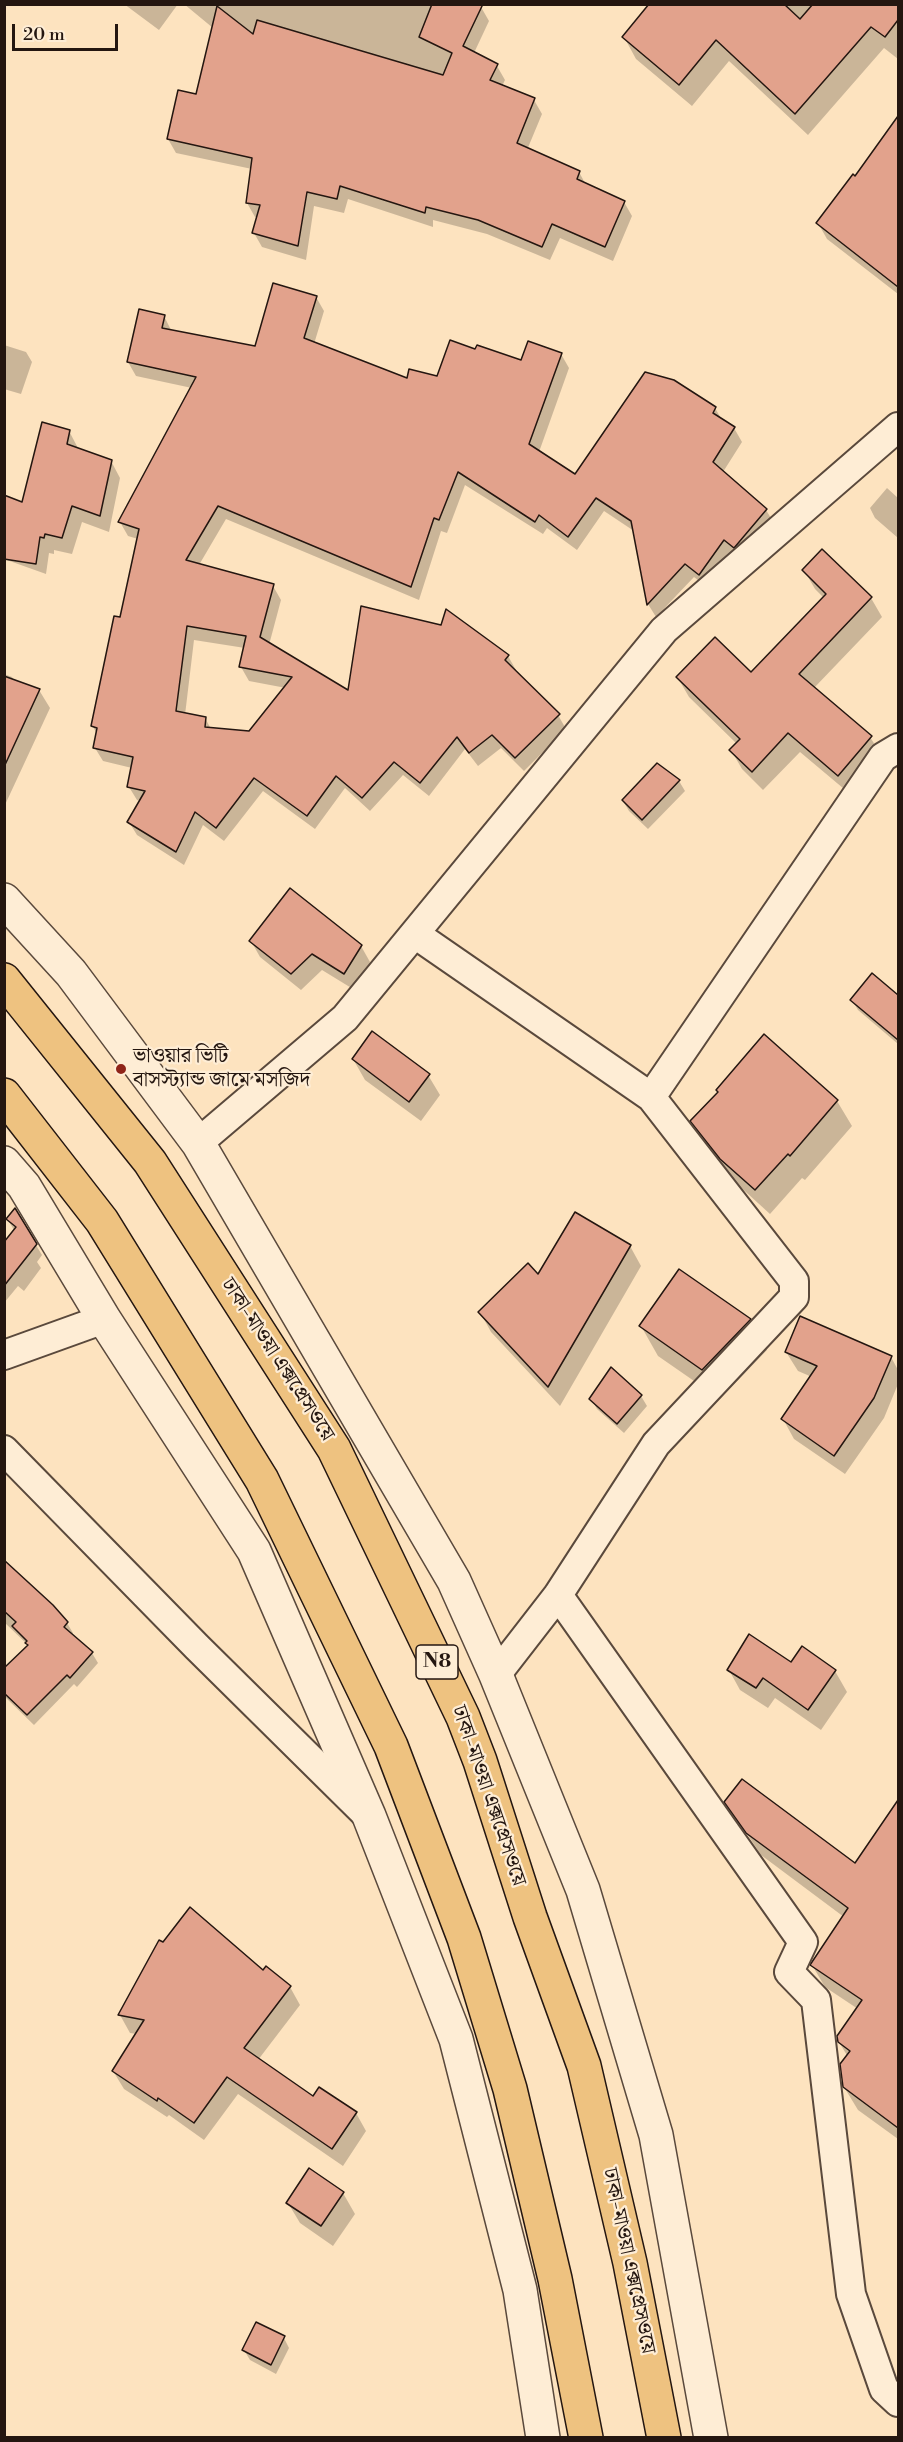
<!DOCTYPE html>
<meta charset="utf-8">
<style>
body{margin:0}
#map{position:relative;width:903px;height:2442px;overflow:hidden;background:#fde3bf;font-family:"Libre Bodoni",serif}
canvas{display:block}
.frame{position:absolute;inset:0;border:6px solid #241610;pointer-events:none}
.scale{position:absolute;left:12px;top:24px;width:106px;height:27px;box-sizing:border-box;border:3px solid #241610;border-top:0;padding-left:8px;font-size:18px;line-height:21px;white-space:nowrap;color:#241610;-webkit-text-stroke:4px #feedd5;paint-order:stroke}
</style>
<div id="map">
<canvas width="903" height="2442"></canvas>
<div class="frame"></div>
<div class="scale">20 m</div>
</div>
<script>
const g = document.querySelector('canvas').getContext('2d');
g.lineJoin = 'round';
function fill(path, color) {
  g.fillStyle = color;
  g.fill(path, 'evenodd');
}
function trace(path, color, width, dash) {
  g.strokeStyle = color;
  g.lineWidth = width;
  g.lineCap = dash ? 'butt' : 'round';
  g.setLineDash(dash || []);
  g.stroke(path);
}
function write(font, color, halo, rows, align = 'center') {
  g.font = font + ' "Libre Bodoni","Noto Serif Bengali",serif';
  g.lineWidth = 4.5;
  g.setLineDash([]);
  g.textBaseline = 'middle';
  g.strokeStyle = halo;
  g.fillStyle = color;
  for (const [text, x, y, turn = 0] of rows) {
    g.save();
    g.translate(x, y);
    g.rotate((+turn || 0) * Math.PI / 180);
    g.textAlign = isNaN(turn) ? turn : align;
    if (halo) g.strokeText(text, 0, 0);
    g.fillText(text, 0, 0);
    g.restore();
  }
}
const shadow = new Path2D(`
 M124 4H178L159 30Z
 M184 4H475L481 7 489 21 474 53 497 66 505 80 502 86 534 100 542 114 527 150 579 172 586 185 624 202 632 216 613 261 560 238 550 260 487 234 433 220V227L348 199 344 213 314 206 306 260 262 247 254 233 258 217H255L247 203 252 169 176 153 168 139 197 96 213 28Z
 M651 4H898V59L884 48 808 135 729 61 692 106 636 59 624 37Z
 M885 137 898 147V298V294L827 239 818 223 856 178Z
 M316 297 324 311 314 344 408 380 438 378 476 350 522 362 561 354 569 368 539 452 575 476 715 408 722 420 734 428 742 442 723 472 766 510 774 523 707 587 694 577 656 617 648 604 634 531 604 511 577 550 547 528 543 534 465 485 447 533 441 531 419 600 226 519 199 565 273 586 281 600 269 645 349 693 508 656 516 670 515 671 558 715 566 729 524 771 501 748 478 766 465 749 429 796 403 775 370 811 345 788 315 829 263 791 224 841 203 825 184 865 137 835 129 822 140 801 137 800 129 787 132 768 103 761 95 748 97 734 92 725 121 619 138 539 128 536 120 522 192 388 136 376 128 362 164 316 172 332 256 348ZM194 640 245 648 241 667 249 681 286 688 250 732 211 729 205 718 185 715Z
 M4 345 26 352 32 362 21 394 4 389Z
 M69 431 79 450 111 461 120 478 109 532 82 522 72 554 54 550V554L49 553 46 574 4 559 23 504Z
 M887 488 898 498V538L875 518 870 508Z
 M804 570 871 598 882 617 814 688 870 737 882 756 850 794 800 752 763 790 742 769 731 750 737 744 689 697 678 678 751 674 824 598 815 589Z
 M4 674 12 677 15 682 39 690 50 708 4 807Z
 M679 781 685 791 648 829 629 811 623 801Z
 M251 941 361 946 370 962 353 989 322 970 301 990 260 957Z
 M868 981 898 1005V1044L858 1010 852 1000Z
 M765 1037 837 1101 852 1126 805 1180 802 1178 770 1214 736 1183 706 1146 692 1121 719 1093Z
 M353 1059 428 1075 440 1095 421 1121 365 1080Z
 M15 1211 42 1255 37 1262 41 1268 24 1291 18 1286 4 1303V1245L14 1230 8 1220Z
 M630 1246 641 1266 560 1406 491 1332 480 1312Z
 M749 1320 767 1350 720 1399 658 1356 641 1326Z
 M786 1352 891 1357 898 1370V1384L884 1418 845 1474 794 1439 783 1419 812 1377 798 1371Z
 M641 1396 647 1406 624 1433 597 1409 591 1399Z
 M4 1605 67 1623 73 1633 71 1635 92 1653 98 1663 77 1687 74 1684 34 1725 4 1696V1670L29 1646 4 1622Z
 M802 1648 835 1671 847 1692 821 1730 775 1698 768 1708 740 1690 729 1670 791 1664Z
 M726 1802 855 1866 892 1812 898 1817V2139L858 2110 844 2087 848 2057 839 2042 858 2009 825 1987 812 1965 844 1917 761 1855Z
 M263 1972 290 1987 300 2005 258 2060 314 2098 320 2089 356 2113 366 2131 343 2166 238 2094 204 2140 169 2115 167 2117 124 2089 113 2071 137 2034 130 2033 120 2015Z
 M343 2193 355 2214 333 2246 300 2223 288 2203Z
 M284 2338 289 2348 276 2374 250 2360 244 2350Z`);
const building = new Path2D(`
 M432 4H483L463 46 498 64 490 80 535 98 517 143 580 171 577 179 625 201 605 247 552 224 542 247 478 220 426 207 425 213 340 186 337 199 307 192 298 246 252 233 260 205 246 203 252 158 167 139 178 90 196 94 217 6 253 34 257 20 443 75 452 53 419 37Z
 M649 4H784L800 19 813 4H898V20L885 37 871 27 795 114 716 40 679 85 622 37Z
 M898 116V287L816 223 853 174 855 176Z
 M273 283 317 296 304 338 407 378 409 369 437 376 450 340 475 349 477 345 521 360 528 341 562 353 529 444 575 474 645 372 674 380 716 407 713 413 735 427 713 462 767 509 734 548 724 540 699 575 685 564 647 605 631 521 596 498 568 537 539 515 535 522 458 472 439 520 434 518 411 587 218 506 186 560 274 584 260 637 348 690 361 606 441 625 446 609 509 655 505 660 560 714 515 758 492 735 469 753 457 737 420 783 394 762 362 798 336 776 307 816 254 778 216 828 195 812 176 852 127 822 145 791 127 787 133 757 93 748 97 728 91 726 114 616 120 617 139 529 118 522 196 377 127 362 139 309 165 315 162 328 255 346ZM187 626 246 636 239 667 292 677 249 731 205 727 206 717 176 711Z
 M42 422 70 430 67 444 112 460 100 516 72 506 62 538 45 534 44 538 40 537 36 564 4 559V495L22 502Z
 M822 549 872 597 799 674 872 736 838 776 788 733 752 772 729 750 740 739 676 677 715 637 751 672 826 594 802 570Z
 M4 676 40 689 4 767Z
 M657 763 680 780 642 820 622 800Z
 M290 888 362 945 344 974 312 954 291 974 249 941Z
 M872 973 898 995V1040L850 1000Z
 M372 1031 430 1074 409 1102 352 1059Z
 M764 1034 838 1100 790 1156 788 1154 755 1190 720 1159 690 1121 718 1092 716 1090Z
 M15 1208 37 1244 4 1286V1242L16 1227 6 1219Z
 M575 1212 631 1245 548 1387 478 1312 528 1263 538 1274Z
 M679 1269 751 1319 702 1370 639 1326Z
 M800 1316 892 1356 874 1398 834 1456 781 1419 817 1366 785 1352Z
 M611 1367 642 1395 617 1424 589 1399Z
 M4 1560 53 1605 68 1622 64 1627 93 1652 70 1678 67 1675 27 1715 4 1693V1668L28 1645 25 1643 27 1641 12 1626 16 1622 4 1611Z
 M749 1634 791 1662 802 1646 836 1670 808 1710 763 1678 756 1688 727 1670Z
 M742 1779 855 1863 898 1800V2128L843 2087 840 2064 850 2051 838 2042 837 2036 862 2000 810 1965 848 1908 746 1833 724 1802Z
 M190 1907 263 1970 266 1966 291 1986 244 2048 313 2096 319 2087 357 2112 332 2149 227 2077 194 2123 158 2098 157 2101 112 2071 144 2020 118 2015 159 1940 163 1942Z
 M309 2168 344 2192 321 2226 286 2203Z
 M256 2322 285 2336 271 2365 242 2350Z`);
const minor = new Path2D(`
 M415 934 651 1097 883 757 898 748
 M198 1143 345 1018 664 630 898 427
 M4 1355 104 1319
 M4 1450 197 1647 365 1813
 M558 1595 803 1942 789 1972 816 2000 851 2294 884 2389 898 2402
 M496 1675 558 1595 656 1444 794 1297V1281L651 1097`);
const tertiary = new Path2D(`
 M4 900 71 973 198 1143 454 1581 496 1675 583 1890 656 2135 711 2438
 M4 1163 24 1186 104 1319 254 1551 369 1816 456 2039 520 2290 543 2438`);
const motorway = new Path2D(`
 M4 980 150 1162 334 1449 463 1717 480 1761 530 1917 584 2066 630 2263 664 2438
 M4 1095 102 1221 262 1480 391 1746 464 1938 510 2089 555 2279 586 2438`);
const markers = [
 [121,1069,6,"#8f2418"]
];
const shields = [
 [437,1662,42]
];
const shieldNames = [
 ["N8",437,1662]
];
const poiNames = [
 ["ভাওয়ার ভিটি",133,1057],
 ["বাসস্ট্যান্ড জামে মসজিদ",133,1081]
];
const streetNames = [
 ["ঢাকা-মাওয়া এক্সপ্রেসওয়ে",277,1360,57],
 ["ঢাকা-মাওয়া এক্সপ্রেসওয়ে",488,1796,71],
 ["ঢাকা-মাওয়া এক্সপ্রেসওয়ে",628,2261,78]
];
fill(shadow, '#0003');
fill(building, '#e2a28c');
trace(building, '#241610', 1.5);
trace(minor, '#5a493c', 32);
trace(tertiary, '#5a493c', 36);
trace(motorway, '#241610', 36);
trace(minor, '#feedd5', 28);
trace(tertiary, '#feedd5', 33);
trace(motorway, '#eec280', 33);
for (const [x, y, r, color] of markers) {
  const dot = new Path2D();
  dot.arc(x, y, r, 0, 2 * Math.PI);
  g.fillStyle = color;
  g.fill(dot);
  trace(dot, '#feedd5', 2);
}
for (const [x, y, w] of shields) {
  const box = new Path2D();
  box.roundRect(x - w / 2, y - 17, w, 34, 4.5);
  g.fillStyle = '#feedd5';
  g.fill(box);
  trace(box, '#241610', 1.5);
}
write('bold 20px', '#241610', null, shieldNames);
write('21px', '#241610', '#feedd5', poiNames, 'left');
write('21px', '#241610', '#feedd5', streetNames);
</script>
